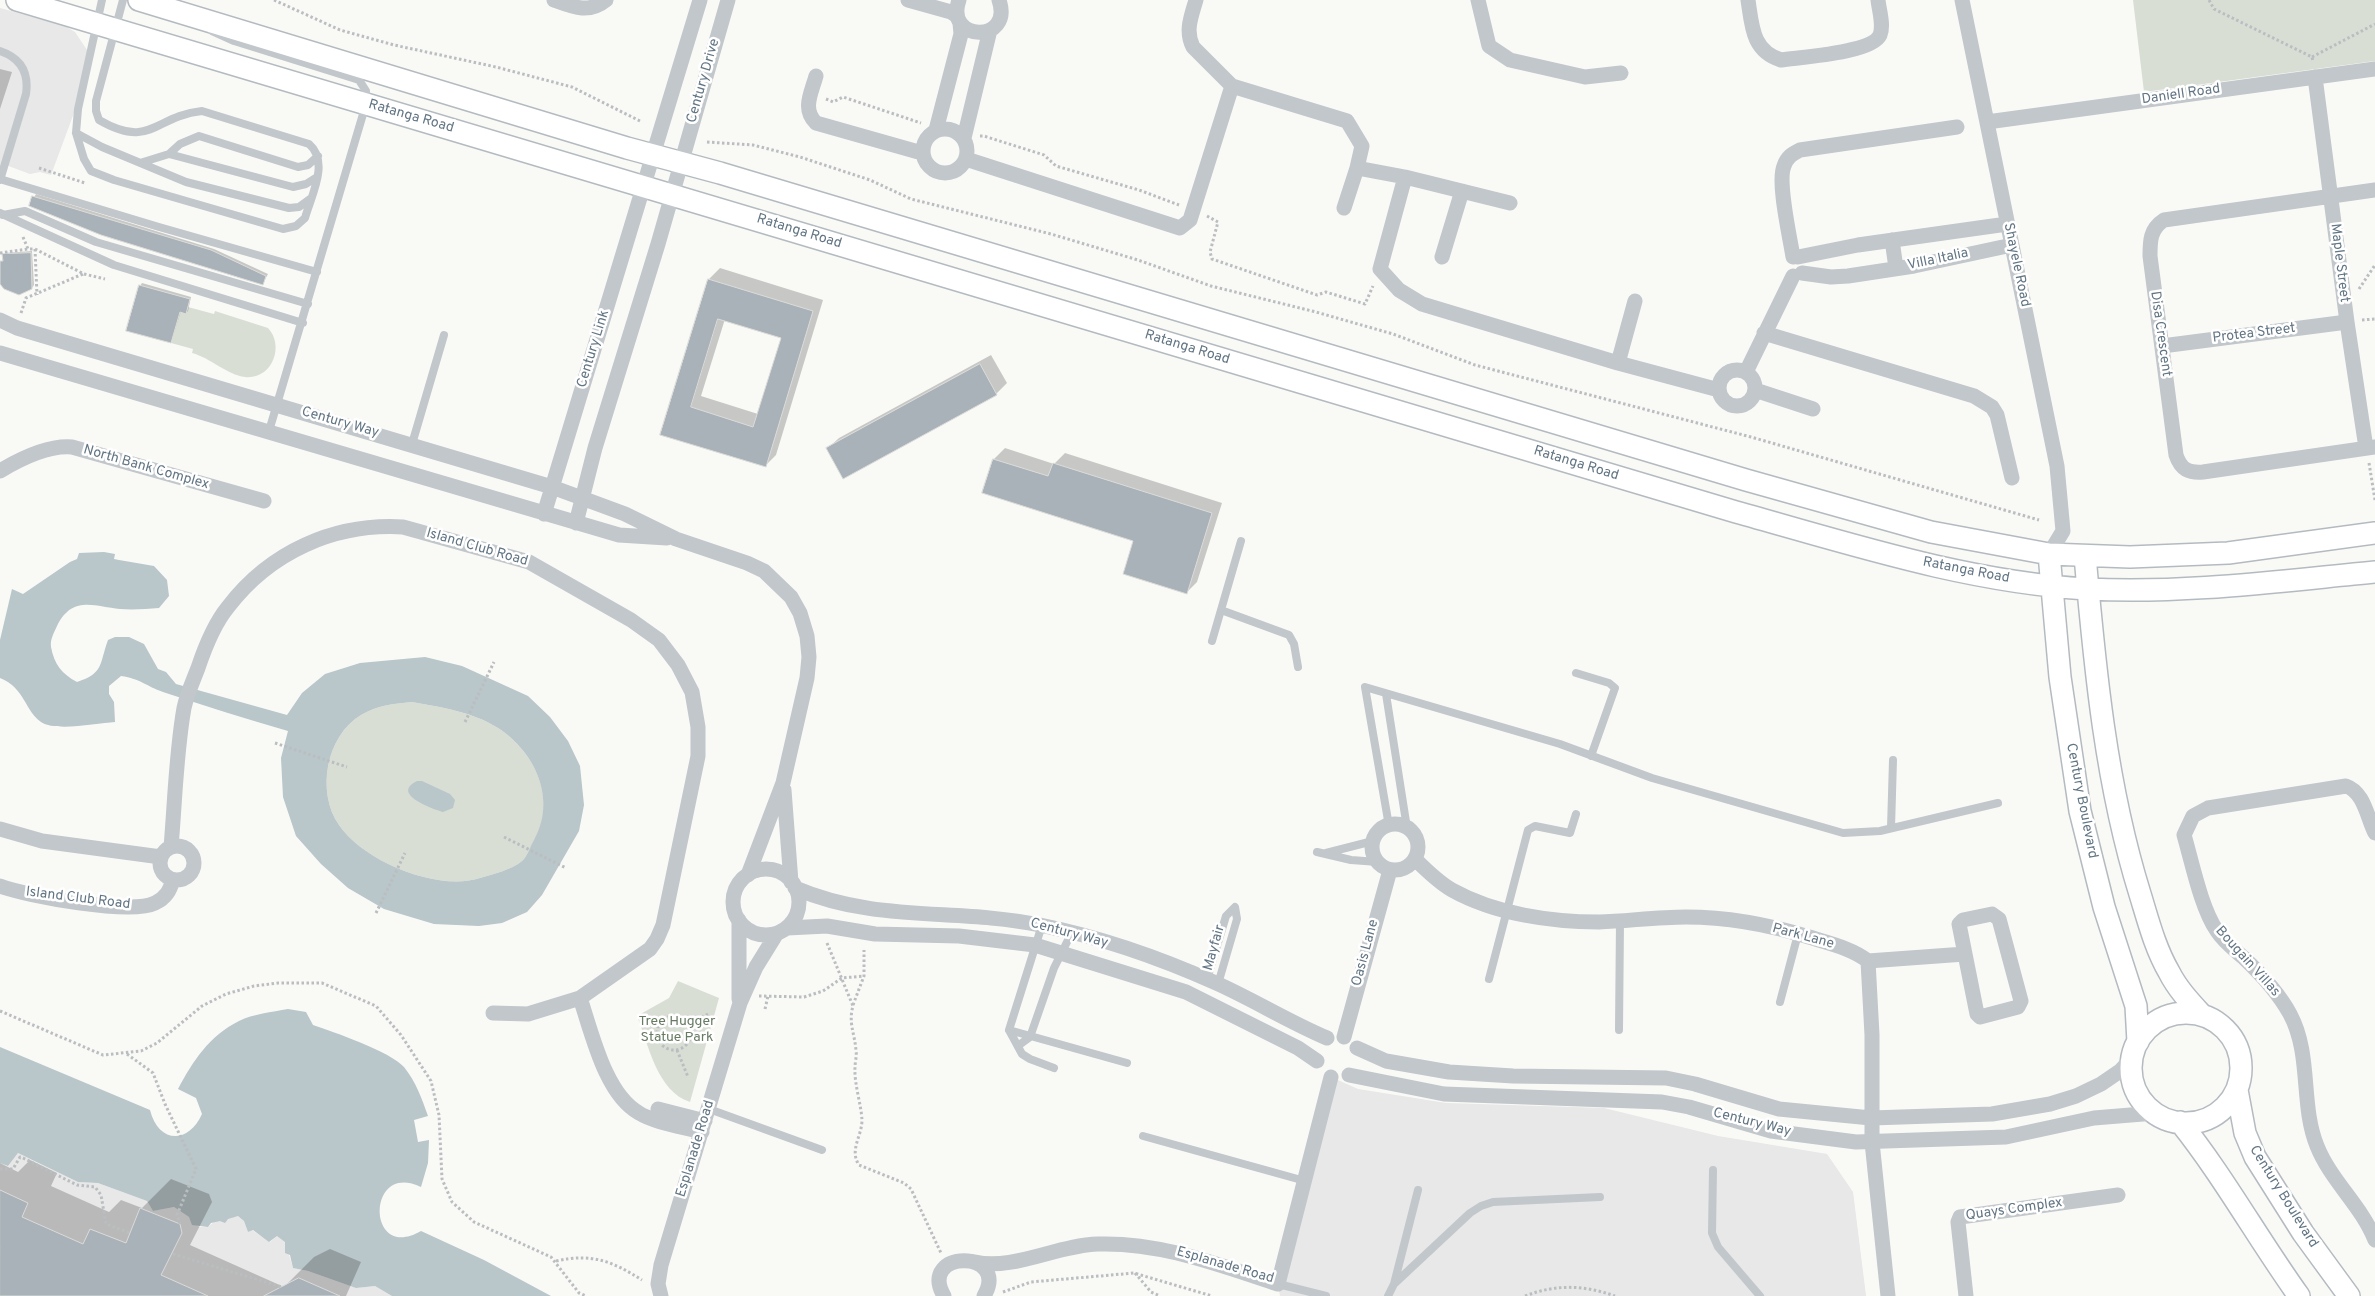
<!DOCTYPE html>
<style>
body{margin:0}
canvas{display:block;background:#f9f9f6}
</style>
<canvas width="2375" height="1296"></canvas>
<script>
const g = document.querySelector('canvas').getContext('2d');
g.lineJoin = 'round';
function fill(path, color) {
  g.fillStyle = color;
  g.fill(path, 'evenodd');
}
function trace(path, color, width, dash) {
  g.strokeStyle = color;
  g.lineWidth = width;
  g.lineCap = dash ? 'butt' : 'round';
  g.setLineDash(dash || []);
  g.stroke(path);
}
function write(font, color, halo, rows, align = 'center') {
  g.font = font + ' Overpass,sans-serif';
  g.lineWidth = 5;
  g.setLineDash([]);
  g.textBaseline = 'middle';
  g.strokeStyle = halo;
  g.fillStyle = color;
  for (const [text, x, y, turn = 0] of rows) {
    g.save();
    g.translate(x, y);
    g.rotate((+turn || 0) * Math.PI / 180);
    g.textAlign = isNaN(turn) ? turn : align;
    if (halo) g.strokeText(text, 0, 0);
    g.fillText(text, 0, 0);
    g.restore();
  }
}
const built = new Path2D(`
 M0 8 65 26 75 32 89 53 88 75 51 175 40 172 30 174 6 165 0 176Z
 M1331 1077 1358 1089 1446 1103 1604 1108 1718 1136 1827 1154 1853 1192 1866 1296H1280L1278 1284Z
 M18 1153 78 1182 98 1183 147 1201 153 1211 174 1207 189 1217 199 1227H208L215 1221 238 1216 244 1221 248 1232 252 1230 270 1242 277 1236 282 1237 285 1242 293 1268 308 1271 356 1288 375 1286 392 1296H0V1163L8 1166Z`);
const green = new Path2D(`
 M2133 0H2375V61L2144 92Z
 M188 307 214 314 215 311 268 328C285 346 272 380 245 377 227 375 211 358 192 353L193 349 171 343 180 312 186 314Z
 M412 702C441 707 473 712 498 728 535 752 558 800 534 842 530 847 527 857 522 861 511 870 493 874 480 878 438 892 363 861 339 825 316 792 326 736 361 715 378 705 393 704 412 702Z
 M678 981 719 998 690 1102C657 1091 649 1046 637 1016L669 998Z`);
const water = new Path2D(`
 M104 552 115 554 114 559 119 560 154 566 167 580 169 596 159 608C146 609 133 610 120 609 94 606 72 595 57 626 54 633 50 639 51 647 54 664 62 674 77 682 104 673 99 665 108 640L115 637H129L144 644 158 669 166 672 176 684 287 715 302 693 325 674 360 663 425 657 462 666 528 696 550 717 568 741 580 766 584 805 579 831 542 895 527 912 502 923 479 926 434 924 384 909 348 888 321 864 296 836 283 797 281 758 288 731C246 719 205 706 163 692 146 686 141 679 121 676L109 686V694L114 702 115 722C97 723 56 732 41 722 25 711 25 688 0 678V640L12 589 23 594 70 562 77 559 79 553ZM412 702C441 707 473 712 498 728 535 752 558 800 533 842 530 847 527 857 522 861 511 870 493 874 480 878 438 892 363 861 339 825 316 792 326 736 361 715 378 705 393 704 412 702Z
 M417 781H422L450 794 455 800 453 808 443 812C433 809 390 794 417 781Z
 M288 1009 306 1012 313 1025C334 1032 391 1052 404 1067 416 1082 422 1099 428 1116L414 1120 418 1142 429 1140 428 1163 421 1187C366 1160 366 1263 421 1231L484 1260 551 1296H392L375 1286 356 1288 308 1271 293 1268 290 1255 285 1253V1242L277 1236 269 1242 253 1230 248 1232 244 1221 238 1216 228 1219 225 1223 220 1221 211 1223 208 1227 192 1225 189 1217 174 1207 153 1211 147 1201 98 1183 78 1182 18 1153 8 1166 0 1163V1047L150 1110C158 1143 188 1145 202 1114L196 1098 178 1089C193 1061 209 1036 239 1021 253 1014 272 1012 288 1009Z`);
const shadow = new Path2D(`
 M0 69 12 72 0 109Z
 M36 194 214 249 268 274 263 283 30 205Z
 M32 251 34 285 32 288 0 278 3 255 5 253Z
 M720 268 823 300 776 455 765 466 662 434 709 279ZM725 319 782 337 758 414 701 396Z
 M142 283 191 297 188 311 186 313 181 311 171 342 140 286Z
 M991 355 1007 383 996 394 828 448 839 438Z
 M1005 448 1054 464 1065 453 1222 503 1197 582 1187 592 1134 540 983 492 994 459Z
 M30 1160 57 1173 51 1186 109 1212 121 1200 142 1208 171 1179 209 1194 212 1202 190 1245 284 1287 314 1257 330 1249 361 1262 346 1296H0V1163L18 1172Z`);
const building = new Path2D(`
 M32 196 211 250 266 276 263 285 101 235 29 206Z
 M31 253 32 289 19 295 4 289 0 284V261H3L2 254Z
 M708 279 813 311 766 467 660 435ZM718 319 781 338 753 427 691 407Z
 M139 285 190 299 186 314 180 312 171 343 126 331Z
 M980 364 997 395 843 479 826 448Z
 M993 459 1048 476 1053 463 1212 513 1187 594 1123 574 1133 541 982 493Z
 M0 1190 28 1203 22 1217 83 1244 90 1229 126 1243 140 1208 180 1224 182 1233 161 1275 208 1296H0Z
 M299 1278 340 1296H264Z`);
const path = new Path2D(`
 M274 0 340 30 394 45 496 67 572 87 640 121
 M2209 0 2214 9 2312 57 2313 62
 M2312 57 2375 24
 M826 99 833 102 843 97 921 123
 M980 136H984L1044 155 1056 166 1139 190 1179 205
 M707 142 753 145 800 157 870 180 911 199 1051 234 1138 260 1211 286 1316 312 1393 334 1475 365 1751 437 2039 520
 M39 168 85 183
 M1207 216 1218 222 1210 252 1212 259 1317 295 1326 292 1365 304 1373 286
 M23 237 28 249H35L84 274 105 279
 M35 249 37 295
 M0 253 28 249
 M2359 289 2375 265
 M21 313 26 298 83 274
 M2362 320 2375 319
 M2369 463 2375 500
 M465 722 494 662
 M275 743 347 767
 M504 837 566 868
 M376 913 405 853
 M827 943 853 1006C848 1023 855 1034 856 1051 857 1056 855 1062 855 1067 854 1084 861 1103 862 1120 862 1136 849 1150 859 1165L904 1183 911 1189 941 1253
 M759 996 804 997 823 991 842 978 864 976
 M853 1005 864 976V950
 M765 1009 768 996
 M0 1011 103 1055 141 1051 157 1043 202 1006 226 994 254 986 278 983H322L376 1006 401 1035 431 1081 439 1115 442 1179 452 1202 474 1222 551 1257 579 1293 586 1296
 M657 1033a17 17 0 1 1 34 0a17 17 0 1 1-34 0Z
 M688 1024 708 1014
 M677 1050 688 1077
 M127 1054 153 1073 165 1104 196 1169 177 1215 180 1224
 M0 1169H13L20 1157 23 1158 77 1185 95 1187 101 1195 106 1224 130 1233
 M173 1254 282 1287
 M556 1261C592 1253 612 1261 642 1280
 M1135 1273 1151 1292 1160 1296
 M1003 1292 1031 1282 1134 1273 1212 1296
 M1525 1296C1556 1284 1584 1285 1615 1296`);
const service = new Path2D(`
 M102 0 78 109 76 133 84 159 91 171 114 180 283 229 296 226 305 218C311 196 330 162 309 144L202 111C154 116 151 150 99 120L96 111V101L123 0
 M212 31 234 41 359 80 366 91V104L269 431
 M0 51C21 58 29 73 26 94L0 180
 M76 133 102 147 186 182 289 208 299 207 310 199
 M169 154 180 144 199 136 298 167 308 165 318 156
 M140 163 169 154 293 187 306 184 317 177
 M0 179 159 227 317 272
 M0 213 114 265 303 323
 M3 215 25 211 96 242 308 304
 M412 444 444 335
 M1221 610 1289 635 1294 644 1298 667
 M1212 641 1241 541
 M1576 673 1609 683 1615 688 1591 756
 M1386 694 1407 828
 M1389 826 1365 687 1560 744 1652 778 1843 833 1880 831 1998 803
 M1891 828 1893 760
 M1317 852 1351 860 1378 862
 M1326 853 1373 841
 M1042 925 1009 1030 1022 1054 1030 1059 1054 1068
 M1207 979 1226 916 1235 907 1237 919 1218 984
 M1489 979 1528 830 1535 826 1570 833 1576 814
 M1780 1002 1798 934
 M1009 1030 1127 1063
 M1619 1030 1620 921
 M1019 1045 1030 1037 1054 968 1072 932
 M709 1109 822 1150
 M1143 1136 1305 1181
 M1713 1170 1712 1233 1718 1247 1760 1296
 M1278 1284 1326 1296
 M1394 1284 1418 1190
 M1388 1296 1394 1284 1470 1213 1481 1206 1493 1202 1600 1197`);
const minor = new Path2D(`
 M554 0C573 7 589 14 606 0
 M908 0 951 12 957 16
 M959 0C944 42 1014 44 999 0
 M1196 0C1191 17 1185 31 1193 47L1232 86
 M1478 0 1489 46 1510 60 1585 77 1621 73
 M1748 0C1752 26 1752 51 1781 60 1801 57 1872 53 1880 35 1884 25 1879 10 1878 0
 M1962 0 2057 466 2063 531 2049 554
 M816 76C811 94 802 109 816 123L922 153
 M2315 77 2347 322 2366 448
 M1987 122 2375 69
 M923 151a22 22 0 1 1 44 0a22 22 0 1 1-44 0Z
 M936 130 961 34 960 23
 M964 138 990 30
 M966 159 1180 228 1190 220 1232 86 1347 121 1362 146 1357 168 1405 177 1380 269 1399 290 1422 304 1618 363 1719 390
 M1405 177 1510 203
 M2375 190 2164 220C2150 229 2150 241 2150 256L2176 455C2181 470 2189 473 2203 472L2375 447
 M1344 208 1357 168
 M1892 240 1896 268
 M1442 257 1462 191
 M1793 257C1790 237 1777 182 1784 166 1787 157 1792 154 1800 150L1957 127
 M1798 257 1858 245 2007 224
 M1802 273 1831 277 1848 276 1914 266 2012 245
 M0 320 17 328 552 487 625 514 676 539 747 563 764 571 791 597 800 613 807 636 809 657 807 678 783 783 748 875
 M1764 333 1974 396 1992 407 1997 415 2012 478
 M2162 346 2347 322
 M0 353 619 535 667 538
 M1618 363 1635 301
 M1719 388a18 18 0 1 1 36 0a18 18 0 1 1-36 0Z
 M1746 372 1793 276
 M1755 390 1813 409
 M0 471C20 459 48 445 72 447L264 501
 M544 514 700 0
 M576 523 595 448 658 244 728 0
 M784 790 791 882
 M1372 847a23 23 0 1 1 46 0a23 23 0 1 1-46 0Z
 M0 829 42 841 161 857
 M2375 833C2367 817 2364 792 2346 786L2208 808 2193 816 2184 835C2192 862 2201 908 2217 931 2224 942 2235 950 2244 958 2262 975 2278 992 2290 1014 2312 1055 2300 1104 2317 1146 2331 1181 2361 1205 2375 1240
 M160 863a17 17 0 1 1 34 0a17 17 0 1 1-34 0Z
 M171 847C175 801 176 753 184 708 187 694 193 681 198 668 205 647 214 624 228 607 270 552 334 523 403 527L529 562 631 620 659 640 678 665 692 692 698 727V756L663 925 657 939 650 949 580 998 528 1014 493 1013
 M1415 859C1426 870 1438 882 1452 890 1495 914 1551 922 1599 922 1628 921 1657 917 1686 917 1726 917 1770 925 1809 937 1828 943 1851 948 1868 961L1872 1035V1142L1888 1296
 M733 902a33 33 0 1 1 66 0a33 33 0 1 1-66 0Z
 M0 886C27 896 131 915 155 903 166 898 170 890 173 880
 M795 888C876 923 956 908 1040 925 1100 937 1160 958 1216 983 1254 1000 1289 1022 1327 1038
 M1992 914 1999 919 2021 1001 2018 1007 1980 1017 1977 1014 1959 924 1963 920Z
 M739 920V999
 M787 928 827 926 875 934 959 936 1035 945 1186 992 1298 1048 1317 1061
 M1868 961 1965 954
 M580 998C592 1033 605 1094 639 1113 655 1123 684 1127 702 1132
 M1344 1037 1390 870
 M1357 1048 1386 1061 1449 1072 1513 1076 1666 1078 1695 1084 1779 1109 1871 1118 1992 1114 2050 1104 2076 1096 2101 1084 2120 1071 2132 1058
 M1349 1075 1444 1094 1662 1102 1689 1107 1771 1131 1856 1142 2006 1137 2094 1118 2155 1113
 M658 1109 705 1121
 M975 1262C1012 1271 1058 1245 1098 1244 1161 1242 1219 1265 1278 1284L1331 1077
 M661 1296 658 1284 661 1265 740 1003 756 967 777 933
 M944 1296C917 1249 1011 1249 984 1296
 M1966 1296 1958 1222 1960 1217 2118 1195`);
const secondary = new Path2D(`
 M17 0 1736 512C1851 544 1967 582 2087 589 2183 594 2280 581 2375 572
 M139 0 627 148 720 173 1746 480 1931 532 2049 554 2130 557 2228 553 2375 533
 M2049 554 2060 677 2080 811 2104 907 2136 1006 2138 1042
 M2085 556C2095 670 2106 785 2140 894 2148 920 2155 948 2169 972 2177 988 2189 1001 2201 1014
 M2131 1068a55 55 0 1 1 110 0a55 55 0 1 1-110 0Z
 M2237 1090 2245 1133 2255 1157 2303 1233 2349 1296
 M2180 1122C2224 1177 2258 1239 2299 1296`);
const streetNames = [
 ["Century Drive",704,81,-74],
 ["Daniell Road",2181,95,-8],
 ["Ratanga Road",411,117,16],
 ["Ratanga Road",799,232,17],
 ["Villa Italia",1938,260,-12],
 ["Maple Street",2339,263,83],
 ["Shayele Road",2016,265,78],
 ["Disa Crescent",2160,334,82],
 ["Protea Street",2254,334,-7],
 ["Ratanga Road",1187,348,17],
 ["Century Link",594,349,-73],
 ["Century Way",340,423,16],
 ["Ratanga Road",1576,464,17],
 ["North Bank Complex",146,468,16],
 ["Island Club Road",477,548,16],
 ["Ratanga Road",1966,571,11],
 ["Century Boulevard",2081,801,79],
 ["Island Club Road",78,899,7],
 ["Century Way",1069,934,15],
 ["Park Lane",1803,937,15],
 ["Mayfair",1215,948,-74],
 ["Oasis Lane",1366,953,-75],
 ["Bougain Villas",2247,962,48],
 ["Century Way",1752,1123,14],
 ["Esplanade Road",696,1149,-73],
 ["Century Boulevard",2283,1197,58],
 ["Quays Complex",2014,1210,-8],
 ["Esplanade Road",1225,1266,16]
];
const parkNames = [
 ["Tree Hugger",677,1022],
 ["Statue Park",677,1038]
];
fill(built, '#e7e8e7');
fill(green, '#d9ded5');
fill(water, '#b9c6ca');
fill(shadow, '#0003');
fill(building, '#a8b2b8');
trace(building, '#dbdbd9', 1);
trace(secondary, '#b4bbc0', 24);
trace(path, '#babec1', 3, [2.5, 2.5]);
trace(service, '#c2c7cb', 8);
trace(minor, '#c2c7cb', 15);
trace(secondary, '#fff', 21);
write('14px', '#627583', '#fff', streetNames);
write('14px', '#677a62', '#fff', parkNames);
</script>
